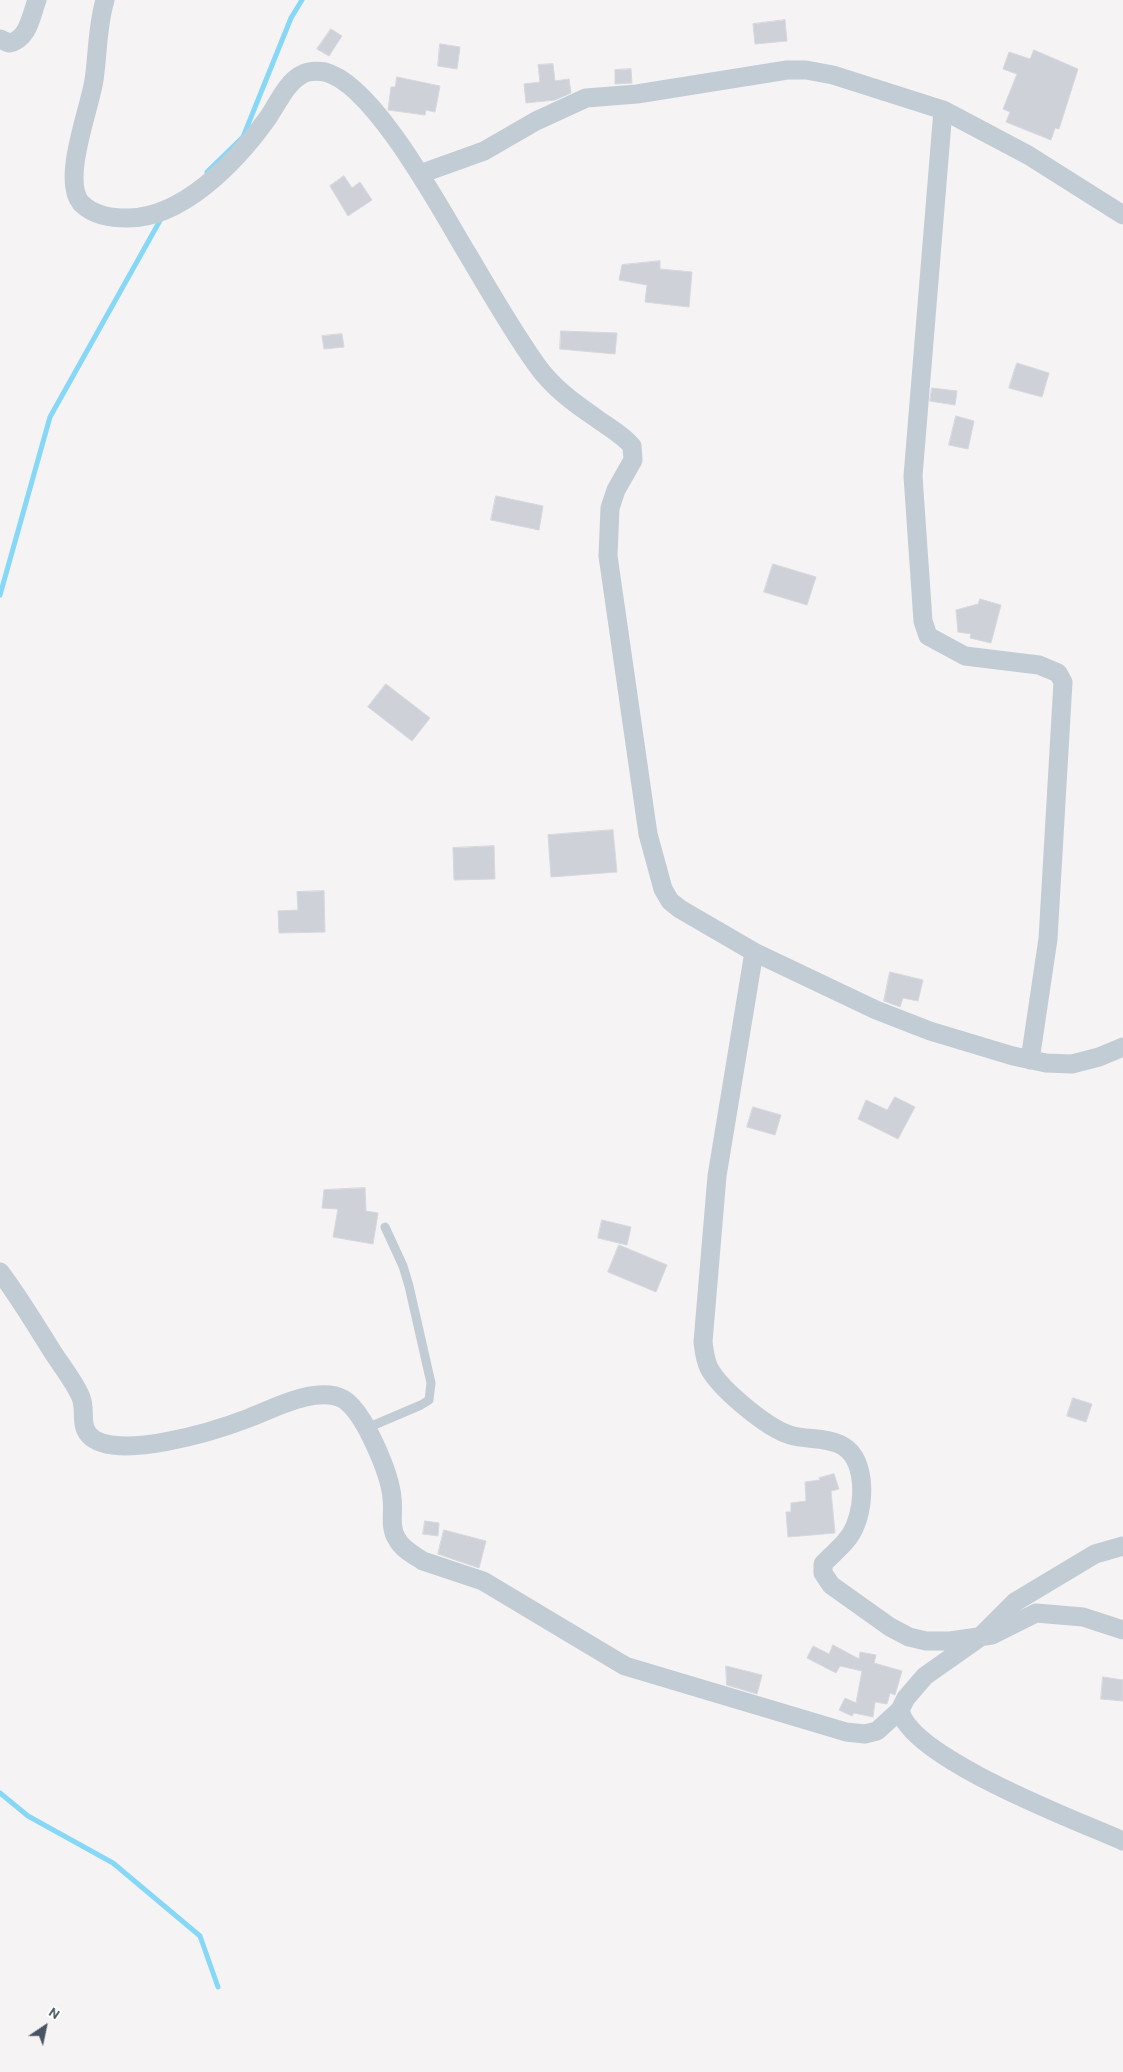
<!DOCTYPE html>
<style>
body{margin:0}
#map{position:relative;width:1123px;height:2072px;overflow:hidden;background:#f5f3f3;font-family:Overpass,sans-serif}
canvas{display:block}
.north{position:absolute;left:20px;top:2002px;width:50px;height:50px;-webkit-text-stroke:4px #fff;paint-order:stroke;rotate:34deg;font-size:14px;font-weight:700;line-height:20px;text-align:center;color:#485463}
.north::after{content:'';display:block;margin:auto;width:18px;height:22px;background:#485463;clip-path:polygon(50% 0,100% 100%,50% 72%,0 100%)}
</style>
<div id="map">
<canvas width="1123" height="2072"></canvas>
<div class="north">N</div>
</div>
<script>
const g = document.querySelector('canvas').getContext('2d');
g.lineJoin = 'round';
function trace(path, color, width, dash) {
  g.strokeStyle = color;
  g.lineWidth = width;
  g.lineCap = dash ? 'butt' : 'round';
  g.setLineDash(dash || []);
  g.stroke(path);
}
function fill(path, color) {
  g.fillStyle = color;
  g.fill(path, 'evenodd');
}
const stream = new Path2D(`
 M207 172 243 137 291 18 302 0
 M0 595 50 417 162 217
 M0 1793 28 1816 113 1863 200 1936 218 1987`);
const building = new Path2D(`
 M785 20 787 41 755 44 753 24Z
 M331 29 342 36 329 56 317 49Z
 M440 44 460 47 457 69 438 66Z
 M1034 50 1078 69 1059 129 1055 128 1051 140 1006 122 1010 112 1003 109 1017 74 1003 69 1009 52 1030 59Z
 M553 64 555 81 569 79 571 93 555 100 526 103 524 84 540 82 538 65Z
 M631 69 632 83 615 84V70Z
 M397 77 440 86 435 112 426 110 425 115 388 110 391 87H395Z
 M344 176 352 188 360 182 372 200 348 216 330 186Z
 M660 261V269L692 272 689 307 645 302 647 285 619 280 622 265Z
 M561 331 617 333 615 354 560 349Z
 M342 334 344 347 324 349 322 336Z
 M1017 363 1049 373 1042 397 1009 388Z
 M932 388 957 391 955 405 930 401Z
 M956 416 974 421 968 449 949 445Z
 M496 496 543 506 539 530 491 520Z
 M773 564 816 577 807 605 764 592Z
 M980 599 1001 605 991 643 970 638 971 634 958 632 956 610 978 604Z
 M386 684 430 718 412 741 368 707Z
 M613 830 617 872 551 877 548 835Z
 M494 846 495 879 454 880 453 848Z
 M324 891 325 932 279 933 278 911 298 910 297 892Z
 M890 972 923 980 918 1001 903 998 900 1007 884 1001Z
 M895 1097 915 1107 898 1139 858 1119 866 1100 887 1110Z
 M753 1107 781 1115 775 1135 747 1127Z
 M365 1188 366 1211 378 1213 373 1244 333 1237 338 1209 322 1208 324 1190Z
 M602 1220 631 1227 627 1245 598 1238Z
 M619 1245 667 1265 656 1292 608 1272Z
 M1073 1398 1092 1404 1086 1422 1067 1416Z
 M834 1474 839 1489 831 1491 835 1533 788 1537 786 1512H791V1503L806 1501 805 1482 820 1480 819 1478Z
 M425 1521 439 1523 438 1536 423 1534Z
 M444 1530 486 1541 479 1568 438 1554Z
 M833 1645 859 1659 860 1652 876 1655 874 1663 902 1671 895 1695 890 1693 887 1704 875 1702 873 1717 854 1713 852 1716 839 1710 845 1698 856 1703 862 1671 840 1666 836 1673 807 1658 813 1646 829 1654Z
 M726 1666 762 1675 757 1694 727 1685Z
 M1103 1677 1123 1680V1701L1101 1699Z`);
const service = new Path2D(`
 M367 1428 421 1405 429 1400 431 1383 409 1286 403 1266 385 1227`);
const minor = new Path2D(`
 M105 0C97 27 98 53 94 80 90 108 61 180 81 203 94 216 111 218 128 218 183 218 237 161 267 119 277 105 286 83 301 75 308 71 318 71 325 72 374 84 441 210 467 253 489 290 511 329 536 364 552 387 574 403 596 418 608 427 622 434 632 446L633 460 616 490 610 508 608 556 648 834 663 889 670 901 680 909 754 952 876 1010 930 1031 1013 1056 1046 1063 1072 1064 1099 1057 1123 1047
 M0 39 9 43C28 40 31 16 37 0
 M943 110 913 476 923 621 928 636 965 656 1039 665 1058 673 1063 682 1048 939 1030 1060
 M420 174 484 151 536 121 586 98 637 94 787 70H806L833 75 943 110 1028 155 1123 215
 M754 952 717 1176 703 1342C704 1350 705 1360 709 1368 720 1389 767 1428 790 1435 806 1440 824 1437 839 1444 867 1456 865 1503 855 1526 849 1542 834 1552 823 1564V1573L831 1585 890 1627 909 1637 926 1641H950L992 1635 1036 1613 1083 1617 1123 1630
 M0 1272C19 1297 35 1324 52 1351 61 1365 73 1380 80 1395 87 1409 79 1423 89 1435 114 1463 218 1430 249 1418 273 1409 317 1385 343 1399 364 1411 390 1474 392 1498 394 1512 389 1527 397 1539 402 1549 414 1555 423 1561L483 1581 625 1666 846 1732 865 1734 877 1731 900 1710 906 1698 925 1676 979 1638 1015 1602 1095 1554 1123 1546
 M900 1710C910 1758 1078 1821 1123 1841`);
trace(stream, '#87d8f7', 5);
fill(building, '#ced1d8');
trace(building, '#d6d8df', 1);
trace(service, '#c2ccd5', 9);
trace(minor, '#c2ccd5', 19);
</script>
